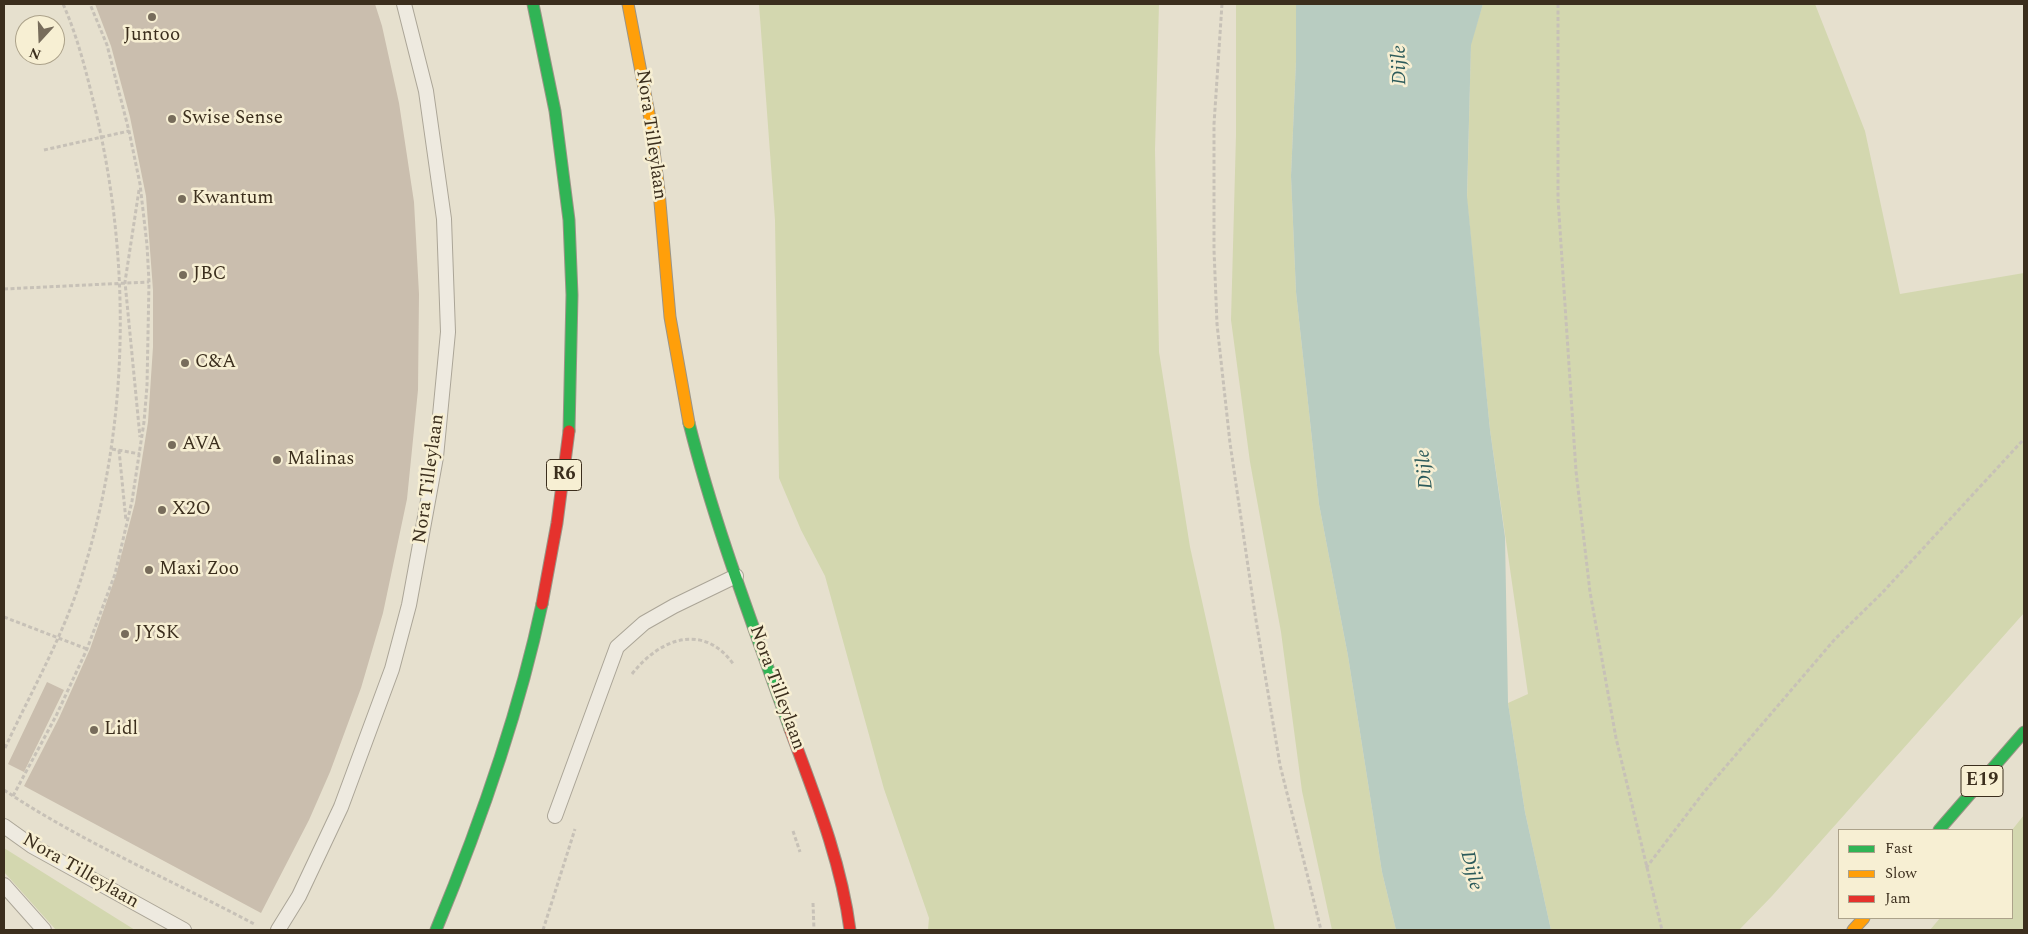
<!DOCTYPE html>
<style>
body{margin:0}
#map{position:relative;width:2028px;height:934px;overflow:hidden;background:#e6e0ce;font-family:Spectral,serif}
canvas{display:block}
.frame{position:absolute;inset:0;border:5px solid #3b2e1d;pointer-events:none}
.legend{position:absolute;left:1838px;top:829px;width:175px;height:90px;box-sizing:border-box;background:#f7efd3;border:1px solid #aca28a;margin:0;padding:6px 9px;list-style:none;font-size:15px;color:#3b2e1d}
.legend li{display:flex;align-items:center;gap:10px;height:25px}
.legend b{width:25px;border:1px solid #aca28a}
.north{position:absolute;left:15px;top:15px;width:50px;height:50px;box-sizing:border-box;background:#f7efd3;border:1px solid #aca28a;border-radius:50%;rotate:200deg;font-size:14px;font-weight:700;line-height:20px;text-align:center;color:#3b2e1d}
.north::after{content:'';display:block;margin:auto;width:18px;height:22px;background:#776c5b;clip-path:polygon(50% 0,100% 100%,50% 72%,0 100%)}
</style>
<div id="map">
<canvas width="2028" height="934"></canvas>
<div class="frame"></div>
<ul class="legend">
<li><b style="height:6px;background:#30b455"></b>Fast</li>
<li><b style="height:6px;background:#ff9f0a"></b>Slow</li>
<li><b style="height:6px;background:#e5322d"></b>Jam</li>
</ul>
<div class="north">N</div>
</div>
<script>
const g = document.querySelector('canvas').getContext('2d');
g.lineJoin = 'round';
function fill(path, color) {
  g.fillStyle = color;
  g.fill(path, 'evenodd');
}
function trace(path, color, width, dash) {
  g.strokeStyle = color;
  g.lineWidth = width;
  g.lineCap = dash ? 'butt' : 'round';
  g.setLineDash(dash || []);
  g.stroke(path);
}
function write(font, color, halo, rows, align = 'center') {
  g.font = font + ' Spectral,serif';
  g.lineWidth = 5;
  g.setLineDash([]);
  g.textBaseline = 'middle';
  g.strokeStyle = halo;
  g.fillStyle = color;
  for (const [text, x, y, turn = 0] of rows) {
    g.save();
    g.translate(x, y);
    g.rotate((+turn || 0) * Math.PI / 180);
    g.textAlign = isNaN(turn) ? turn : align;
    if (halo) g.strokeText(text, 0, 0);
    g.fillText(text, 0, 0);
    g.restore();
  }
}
const green = new Path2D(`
 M759 4H1159L1155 150 1159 352 1190 547 1275 930H928L929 918 884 789 825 576 801 530 779 478 775 220Z
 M1236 4H1296V61L1291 176 1296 292 1319 504 1348 656 1382 872 1396 930H1332L1302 791 1281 632 1250 462 1231 320 1236 135Z
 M1483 4H1815L1865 131 1900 294 2024 273V613L1772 896 1739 930H1551L1525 812 1508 703 1528 694 1490 430 1467 200 1471 42Z
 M2024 815V930H1930L1940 918H2012V830Z
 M4 848 135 930H56L4 872Z`);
const water = new Path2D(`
 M1296 4H1483L1471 45 1467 196 1490 430 1505 537 1508 703 1525 812 1551 930H1396L1382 872 1348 656 1319 504 1296 292 1291 176 1296 61Z`);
const building = new Path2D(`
 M95 4H375L382 26 399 103 414 202 419 294 418 390 407 499 383 613 361 688 330 772 309 820 261 913 24 786 59 718 90 649 116 575 135 503 148 422 153 347V290L146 196 130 117 111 46Z
 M47 682 64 690 24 772 8 764Z`);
const path = new Path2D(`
 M1222 4 1214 124V250L1217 324 1230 443 1255 614 1280 765 1321 930
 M1558 4V199L1576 471 1590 592 1616 738 1662 930
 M44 150 129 131
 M139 190 125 282 140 437
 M4 289 149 282
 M112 449 140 454
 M119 450 126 521
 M4 617 87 649
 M632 674C660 638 704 622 734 665
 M5 748C30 694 61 640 80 582 130 428 132 261 94 104 86 71 77 35 63 4
 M4 790C83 843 172 880 256 925
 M13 796 56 716 87 649 115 574 132 501 144 422 147 386 149 282 147 245 140 184 129 131 107 45 90 4
 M793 831 800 852
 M1646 868 1704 792 1835 639 1882 593 2024 439
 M813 903 814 930
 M543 930 575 829`);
const lane = new Path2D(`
 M555 816 617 647 644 623 674 606 736 576
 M4 826 32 846 184 930
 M4 885 44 930
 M278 930 299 896 341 807 392 669 409 605 436 457 448 332 444 219 426 91 404 4`);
const fast = new Path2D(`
 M533 4 555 111 569 220 572 295 569 431
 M689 423C715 527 754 628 790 729
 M1939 830 2024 732
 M436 930C480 824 518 717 542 604`);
const slow = new Path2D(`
 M628 4 650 119 659 191 670 317 689 423
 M1853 930 1864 918`);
const jam = new Path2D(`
 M542 604 557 523 569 431
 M790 729C814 794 841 860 850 930`);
const markers = [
 [152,17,5,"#776c5b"],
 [172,119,5,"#776c5b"],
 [182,199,5,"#776c5b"],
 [183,275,5,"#776c5b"],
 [185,363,5,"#776c5b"],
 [172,445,5,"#776c5b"],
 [277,460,5,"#776c5b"],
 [162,510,5,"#776c5b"],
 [149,570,5,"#776c5b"],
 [125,634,5,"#776c5b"],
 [94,730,5,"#776c5b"]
];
const shields = [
 [564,475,35],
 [1982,781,42]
];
const shieldNames = [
 ["R6",564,475],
 ["E19",1982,781]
];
const poiNames = [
 ["Juntoo",152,36,"center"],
 ["Swise Sense",182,119],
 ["Kwantum",192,199],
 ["JBC",193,275],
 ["C&A",195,363],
 ["AVA",182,445],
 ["Malinas",287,460],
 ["X2O",172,510],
 ["Maxi Zoo",159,570],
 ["JYSK",135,634],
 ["Lidl",104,730]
];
const streetNames = [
 ["Nora Tilleylaan",650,135,82],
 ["Nora Tilleylaan",430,479,-82],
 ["Nora Tilleylaan",776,688,70],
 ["Nora Tilleylaan",80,872,30]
];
const waterNames = [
 ["Dijle",1401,65,-91],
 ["Dijle",1426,469,-95],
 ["Dijle",1470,871,76]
];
fill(green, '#d3d7af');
fill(water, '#b8ccc1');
fill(building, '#cabeae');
trace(lane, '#aba597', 16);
trace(fast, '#9b9486', 13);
trace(slow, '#9b9486', 13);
trace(jam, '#9b9486', 13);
trace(path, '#c7c1b7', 3, [4, 2.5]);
trace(lane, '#eeeae0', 14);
trace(fast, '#30b455', 11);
trace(slow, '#ff9f0a', 11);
trace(jam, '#e5322d', 11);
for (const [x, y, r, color] of markers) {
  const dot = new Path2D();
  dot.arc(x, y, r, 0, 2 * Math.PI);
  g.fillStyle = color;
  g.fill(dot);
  trace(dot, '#f7efd3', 2);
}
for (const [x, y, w] of shields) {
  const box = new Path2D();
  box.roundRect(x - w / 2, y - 15.5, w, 31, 4);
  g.fillStyle = '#f7efd3';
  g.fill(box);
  trace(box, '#3b2e1d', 1);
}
write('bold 18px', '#3b2e1d', null, shieldNames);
write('19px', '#3b2e1d', '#f7efd3', poiNames, 'left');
write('19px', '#3b2e1d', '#f7efd3', streetNames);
write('italic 20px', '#2c5b5b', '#f7efd3', waterNames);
</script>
